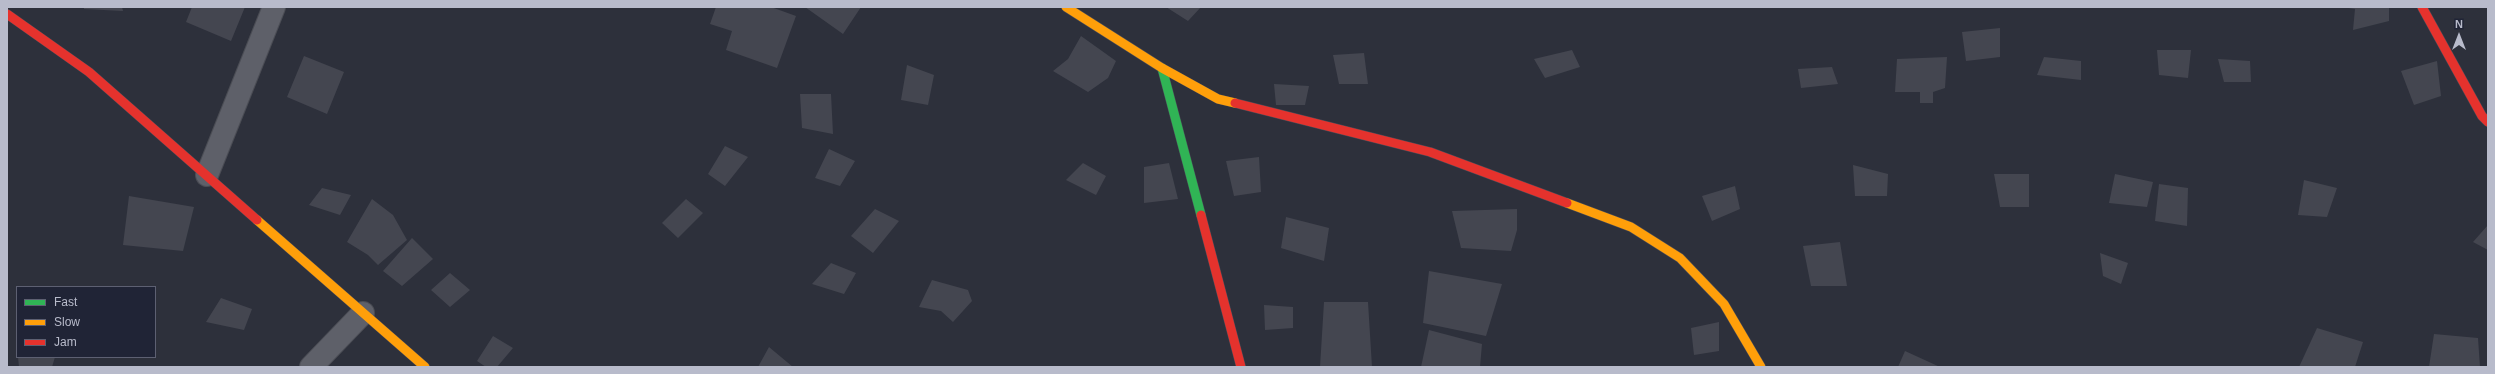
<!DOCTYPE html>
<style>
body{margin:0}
#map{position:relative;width:2495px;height:374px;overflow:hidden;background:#2d303b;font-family:Arial,sans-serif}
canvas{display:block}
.frame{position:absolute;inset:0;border:8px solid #b8bbcb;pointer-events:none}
.legend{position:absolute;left:16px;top:286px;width:140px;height:72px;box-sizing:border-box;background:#202436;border:1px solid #5d6072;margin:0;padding:5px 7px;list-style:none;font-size:12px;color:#b8bbcb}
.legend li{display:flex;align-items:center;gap:8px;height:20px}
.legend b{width:20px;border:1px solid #5d6072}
.north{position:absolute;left:2439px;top:16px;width:40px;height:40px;-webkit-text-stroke:3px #202436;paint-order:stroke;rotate:0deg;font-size:11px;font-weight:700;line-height:16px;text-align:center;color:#b8bbcb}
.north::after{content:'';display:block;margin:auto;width:14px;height:18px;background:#b8bbcb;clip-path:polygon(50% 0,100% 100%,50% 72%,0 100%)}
</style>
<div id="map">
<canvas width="2495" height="374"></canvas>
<div class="frame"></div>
<ul class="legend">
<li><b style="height:5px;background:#30b455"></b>Fast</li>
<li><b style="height:5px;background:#ff9f0a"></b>Slow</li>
<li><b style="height:5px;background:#e5322d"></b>Jam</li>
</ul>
<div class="north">N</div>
</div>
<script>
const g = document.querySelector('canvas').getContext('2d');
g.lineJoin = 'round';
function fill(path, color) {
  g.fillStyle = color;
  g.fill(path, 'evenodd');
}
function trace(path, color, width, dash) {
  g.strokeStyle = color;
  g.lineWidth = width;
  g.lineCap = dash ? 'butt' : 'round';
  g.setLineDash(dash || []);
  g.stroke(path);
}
const building = new Path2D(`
 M84 7H122L123 11 84 9Z
 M192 7H245L231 41 186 22Z
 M716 7H771L796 16 777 68 726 50 732 31 710 24Z
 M805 7H861L843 34Z
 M1166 7H1201L1188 21Z
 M2342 7H2389V21L2353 30 2355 9Z
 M2000 28V57L1966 61 1962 32Z
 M1081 36 1116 61 1108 78 1088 92 1053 71 1068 59Z
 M1572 50 1580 67 1545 78 1534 59Z
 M2157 50H2191L2188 78 2159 75Z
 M1364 53 1368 84H1339L1333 55Z
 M304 56 344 72 327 114 287 97Z
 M1947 57 1945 88 1933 92V103H1920V92H1895L1897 59Z
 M2044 57 2081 61V80L2037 75Z
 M2218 59 2250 61 2251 82H2224Z
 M2437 61 2441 96 2414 105 2401 71Z
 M907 65 934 75 928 105 901 100Z
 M1832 67 1838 84 1801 88 1798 69Z
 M1274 84 1309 86 1305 105H1276Z
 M800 94H831L833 134 802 128Z
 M725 146 748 157 725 186 708 174Z
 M829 149 855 161 840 186 815 178Z
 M1259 157 1261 192 1234 196 1226 161Z
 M1083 163 1106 176 1096 195 1066 180Z
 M1169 163 1178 199 1144 203V167Z
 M1853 165 1888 174 1887 196H1855Z
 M1994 174H2029V207H2000Z
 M2115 174 2153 182 2147 207 2109 203Z
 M2304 180 2337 188 2327 217 2298 215Z
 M2159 184 2188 188 2187 226 2155 221Z
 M1735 186 1740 209 1712 221 1702 196Z
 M322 188 351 195 340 215 309 205Z
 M129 196 194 207 183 251 123 245Z
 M372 199 393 215 407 240 378 265 368 255 347 242Z
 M686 199 703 213 678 238 662 223Z
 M875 209 899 221 873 253 851 236Z
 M1517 209V230L1511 251 1461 248 1452 211Z
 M1286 217 1329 228 1324 261 1281 248Z
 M2488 225V250L2473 242Z
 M412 238 433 259 402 286 383 271Z
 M1840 242 1847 286H1811L1803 246Z
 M2100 253 2128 263 2121 284 2103 276Z
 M831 263 856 273 844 294 812 284Z
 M1429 271 1502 284 1486 336 1423 323Z
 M450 273 470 290 450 307 431 290Z
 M932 280 968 290 972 301 953 322 941 311 919 307Z
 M221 298 252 309 244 330 206 322Z
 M1324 302H1368L1372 367H1320Z
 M1264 305 1293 307V328L1265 330Z
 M1719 322V351L1694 355 1691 328Z
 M2317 328 2363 342 2355 367H2299Z
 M1429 330 1482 344 1480 367H1421Z
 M2434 334 2478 338 2480 367H2429Z
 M493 336 513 348 497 367H486L477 361Z
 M769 347 793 367H758Z
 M1905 351 1940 367H1898Z
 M18 357H55L52 367H19Z`);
const street = new Path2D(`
 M207 175 274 7
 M311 367 363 313`);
const fast = new Path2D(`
 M1162 68 1201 215`);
const slow = new Path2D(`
 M1066 7 1162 68 1218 99 1235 103
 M1567 203 1631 227 1680 258 1724 304 1761 367
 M257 220 425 367`);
const jam = new Path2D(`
 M2422 7 2482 116 2488 122
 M7 14 89 72 257 220
 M1235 103 1430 152 1567 203
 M1201 215 1241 367`);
fill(building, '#444650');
trace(street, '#4b4d55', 24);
trace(fast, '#4b4d58', 10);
trace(slow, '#4b4d58', 10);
trace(jam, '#4b4d58', 10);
trace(street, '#5e6069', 22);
trace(fast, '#30b455', 9);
trace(slow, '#ff9f0a', 9);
trace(jam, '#e5322d', 9);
</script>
